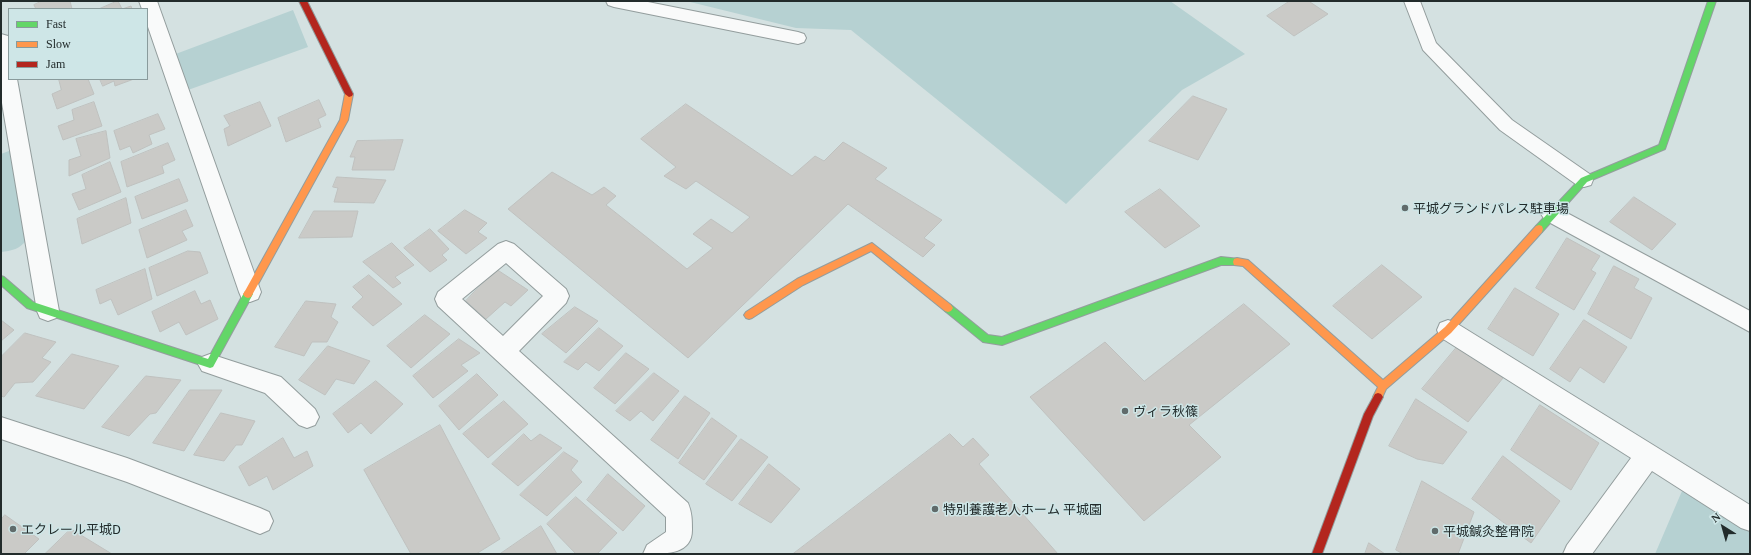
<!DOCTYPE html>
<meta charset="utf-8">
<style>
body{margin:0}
#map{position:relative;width:1751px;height:555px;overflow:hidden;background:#d4e1e1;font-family:Georgia,serif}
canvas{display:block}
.frame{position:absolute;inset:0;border:2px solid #222b2b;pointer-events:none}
.legend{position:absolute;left:8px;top:8px;width:140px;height:72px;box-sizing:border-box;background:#cee6e7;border:1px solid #899b9c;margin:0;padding:5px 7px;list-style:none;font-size:12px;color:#222b2b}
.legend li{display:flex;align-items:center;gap:8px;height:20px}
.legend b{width:20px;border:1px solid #899b9c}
.north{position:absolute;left:1703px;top:507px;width:40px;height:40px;-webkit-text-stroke:3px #cee6e7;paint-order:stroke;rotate:323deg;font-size:11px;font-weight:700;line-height:16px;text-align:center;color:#222b2b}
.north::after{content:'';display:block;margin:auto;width:14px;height:18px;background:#222b2b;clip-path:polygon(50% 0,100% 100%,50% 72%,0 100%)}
</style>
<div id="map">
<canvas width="1751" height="555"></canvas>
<div class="frame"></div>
<ul class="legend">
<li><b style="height:5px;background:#63d668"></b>Fast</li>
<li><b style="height:5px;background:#ff974d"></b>Slow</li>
<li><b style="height:5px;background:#b3261e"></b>Jam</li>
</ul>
<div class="north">N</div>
</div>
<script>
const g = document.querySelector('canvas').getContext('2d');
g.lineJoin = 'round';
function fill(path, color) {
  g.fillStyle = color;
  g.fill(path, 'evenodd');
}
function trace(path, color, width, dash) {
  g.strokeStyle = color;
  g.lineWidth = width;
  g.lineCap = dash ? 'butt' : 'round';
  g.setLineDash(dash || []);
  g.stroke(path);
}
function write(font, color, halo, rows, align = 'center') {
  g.font = font + ' Georgia,"Noto Sans JP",serif';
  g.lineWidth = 3;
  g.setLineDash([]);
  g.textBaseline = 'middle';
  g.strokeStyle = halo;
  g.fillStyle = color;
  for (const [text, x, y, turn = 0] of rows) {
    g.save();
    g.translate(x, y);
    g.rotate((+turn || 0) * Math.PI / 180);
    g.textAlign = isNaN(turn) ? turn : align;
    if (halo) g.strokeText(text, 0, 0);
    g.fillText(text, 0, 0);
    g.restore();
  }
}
const green = new Path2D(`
 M686 1H1170L1245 54 1182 90 1066 204 851 30 796 28Z
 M293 10 308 47 188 90 173 55Z
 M14 149 27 239C21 249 11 251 1 252V154Z
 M1682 491 1750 532V554H1655Z`);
const building = new Path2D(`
 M42 1H70L72 9H36L34 5Z
 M118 1 122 9 131 6 132 9H99Z
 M1290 1H1311L1310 2 1328 14 1294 36 1267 16Z
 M59 79H88L94 94 57 109 52 94 61 90Z
 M100 79H134L115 86 114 81 103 86Z
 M1193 96 1227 109 1198 160 1149 141Z
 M319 100 326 115 318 119 321 127 286 142 278 118Z
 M94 102 102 126 63 140 58 126 74 120 72 110Z
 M260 102 271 126 228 146 224 129 230 126 224 116Z
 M686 104 792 176 815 156 824 161 843 142 887 168 875 179 942 220 924 238 935 245 923 257 848 204 688 358 508 209 552 172 592 195 604 187 616 196 606 205 687 269 713 248 693 234 711 219 732 233 750 217 696 181 686 189 664 176 676 167 641 139Z
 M158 114 165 129 149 135 152 144 133 153 130 146 120 150 114 131Z
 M106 131 110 158 69 176V160L81 156 76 139Z
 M403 140 394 170H352L355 157H350L357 141Z
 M168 143 175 160 162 166 164 173 127 187 121 162Z
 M110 162 121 192 79 210 72 194 86 189 82 175Z
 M337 177 386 180 374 203 334 202 338 188 333 187Z
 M179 179 188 201 142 219 135 197Z
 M1160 189 1200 226 1165 248 1125 212Z
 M1634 197 1676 224 1652 250 1610 222Z
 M126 198 131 223 82 244 77 219Z
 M186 210 193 226 182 231 187 240 147 258 139 230Z
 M465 210 487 223 478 232 487 238 466 254 438 231Z
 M314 211H358L352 237 299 238Z
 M430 229 449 249 442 255 447 260 430 272 404 248Z
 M1567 238 1600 256 1591 270 1596 273 1574 310 1536 288Z
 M392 243 414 265 395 277 401 283 393 288 363 262Z
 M188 251 200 252 208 273 157 296 149 268Z
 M1382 265 1422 297 1372 339 1333 306Z
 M1614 266 1639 279 1634 288 1652 298 1631 339 1588 314Z
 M145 269 152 299 118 315 111 299 100 304 96 290Z
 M496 269 528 290 511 306 505 302 486 319 466 301Z
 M369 275 402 304 373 326 352 307 363 297 353 287Z
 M1515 288 1559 314 1533 356 1488 329Z
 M195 291 201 304 210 300 218 319 186 335 179 322 160 332 152 312Z
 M306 301 336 304 331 317 338 322 327 342H312L304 356 275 347Z
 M1244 304 1290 344 1189 425 1221 457 1144 521 1030 397 1105 342 1144 381Z
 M575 307 598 321 566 353 542 334Z
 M425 315 450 334 411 368 387 346Z
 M1 320 14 330 1 341Z
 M1584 320 1627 347 1604 383 1580 367 1570 382 1550 369Z
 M599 328 623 346 599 371 586 362 578 370 564 362Z
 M25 333 56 342 42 358 51 362 33 382 15 383 4 397 1 396V357Z
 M459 339 480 353 461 365 468 371 433 398 413 376Z
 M328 346 370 361 354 384 336 379 325 395 299 380Z
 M1457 347 1503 378 1468 422 1422 389Z
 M626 353 649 369 615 404 594 388Z
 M72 354 119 366 84 409 36 396Z
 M654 373 679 391 653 421 641 411 630 421 616 411Z
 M477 374 498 395 459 430 439 406Z
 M146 376 181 380 156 413 150 414 129 436 102 427Z
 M376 381 403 404 371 434 361 423 348 433 333 414Z
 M190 390H222L184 451 153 443Z
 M685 396 710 413 678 459 651 440Z
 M1416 399 1467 432 1443 464 1417 459 1389 446Z
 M504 401 528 424 488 458 463 434Z
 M1540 405 1599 443 1571 490 1511 450Z
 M221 413 255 421 242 445H236L224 461 194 455Z
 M712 418 737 436 704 480 679 463Z
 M440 425 500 539 476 554H411L364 470Z
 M524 434 531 441 540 434 562 448 518 486 492 464Z
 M950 434 963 447 973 438 989 455 979 464 1058 554H793Z
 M283 438 294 458 307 451 313 466 273 490 267 476 249 486 239 467Z
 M741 439 768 457 732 501 706 484Z
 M564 452 578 461 571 470 582 482 547 516 520 495Z
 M1503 456 1560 501 1531 543 1472 499Z
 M769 464 800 489 771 523 739 504Z
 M608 474 645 506 623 531 587 500Z
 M1422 481 1474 512 1458 554H1403L1396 550Z
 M576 497 617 533 597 554H576L547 524Z
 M5 515 39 539 24 554H1V520Z
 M541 526 557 554H500Z
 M71 529 112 554H45Z
 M1369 543 1385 554H1365Z`);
const lane = new Path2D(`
 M606 1H643L798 32 804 34 806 38 804 42 798 44 614 7 608 5Z
 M1404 1H1420L1436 43 1512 120 1591 175 1593 180 1591 185 1584 187 1577 185 1500 130 1423 50Z`);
const street = new Path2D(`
 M139 1H157L261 292 258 299 250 302 242 299 239 292 147 24V9H142Z
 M1 34 8 36 9 39V79H17L59 311 56 318 48 321 40 318 37 311 1 97Z
 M1552 205 1750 311V332L1545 220 1541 214 1545 208Z
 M506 241 514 244 566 289 569 296 566 303 519 351 688 503C692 513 692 520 692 530 692 555 665 554 643 554L647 545 666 532V517L438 306 435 299 438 292 498 244ZM506 263 543 296 503 336 462 299Z
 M1448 320 1456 323 1750 505V531L1741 528 1652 471 1592 554H1563L1567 545 1631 458 1440 337 1437 330 1440 323Z
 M210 354 281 377 315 409 319 417 315 425 307 428 299 425 265 393 202 371 198 364 202 357Z
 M1 417 127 458 260 508 269 512 273 521 269 530 260 534 127 482 1 439Z`);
const fast = new Path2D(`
 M1708 1H1716L1665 149 1587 182 1542 232H1536L1535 229 1536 226 1581 178 1659 145Z
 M1221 257 1240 259 1241 262 1240 265H1221L1002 345 983 342 945 311 943 308 945 305 948 304 951 305 988 335 1002 337Z
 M1 276 4 277 33 302 208 359 245 291 248 290 251 291 253 294 213 367 210 368 27 308 1 285Z`);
const slow = new Path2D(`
 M349 91 353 94 348 120 251 297 248 298 245 297 243 294 245 291 340 120 345 94Z
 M1539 225 1542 226 1543 229 1542 232 1451 333 1386 389 1381 400 1378 401 1375 400 1373 397 1378 387 1243 266 1234 265 1233 262 1234 259 1237 258 1248 260 1383 380 1445 327 1536 226Z
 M872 243 951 305 953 308 951 311 948 312 945 311 871 251 803 285 752 318 749 319 746 318 744 315 746 312 797 279Z`);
const jam = new Path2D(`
 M299 1H307L353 94 352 96 349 97 345 94Z
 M1378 393 1381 394 1383 397 1373 416 1322 554H1312L1364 414 1375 394Z`);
const markers = [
 [1405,208,4,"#606b6b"],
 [1125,411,4,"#606b6b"],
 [935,509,4,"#606b6b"],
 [13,529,4,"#606b6b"],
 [1435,531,4,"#606b6b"]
];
const poiNames = [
 ["平城グランドパレス駐車場",1413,208],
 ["ヴィラ秋篠",1133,411],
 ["特別養護老人ホーム 平城園",943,509],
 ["エクレール平城D",21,529],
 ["平城鍼灸整骨院",1443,531]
];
fill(green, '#b6d1d2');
fill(building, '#cacac7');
trace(building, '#bfc1bf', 1);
trace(lane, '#939d9d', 2);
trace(street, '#939d9d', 2);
trace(fast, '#939d9d', 2);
trace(slow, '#939d9d', 2);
trace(jam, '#939d9d', 2);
fill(lane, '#f9fafa');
fill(street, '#f9fafa');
fill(fast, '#63d668');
fill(slow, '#ff974d');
fill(jam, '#b3261e');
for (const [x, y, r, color] of markers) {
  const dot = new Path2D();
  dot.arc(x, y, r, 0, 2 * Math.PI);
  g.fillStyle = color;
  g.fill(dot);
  trace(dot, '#cee6e7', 1.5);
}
write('13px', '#222b2b', '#cee6e7', poiNames, 'left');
</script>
